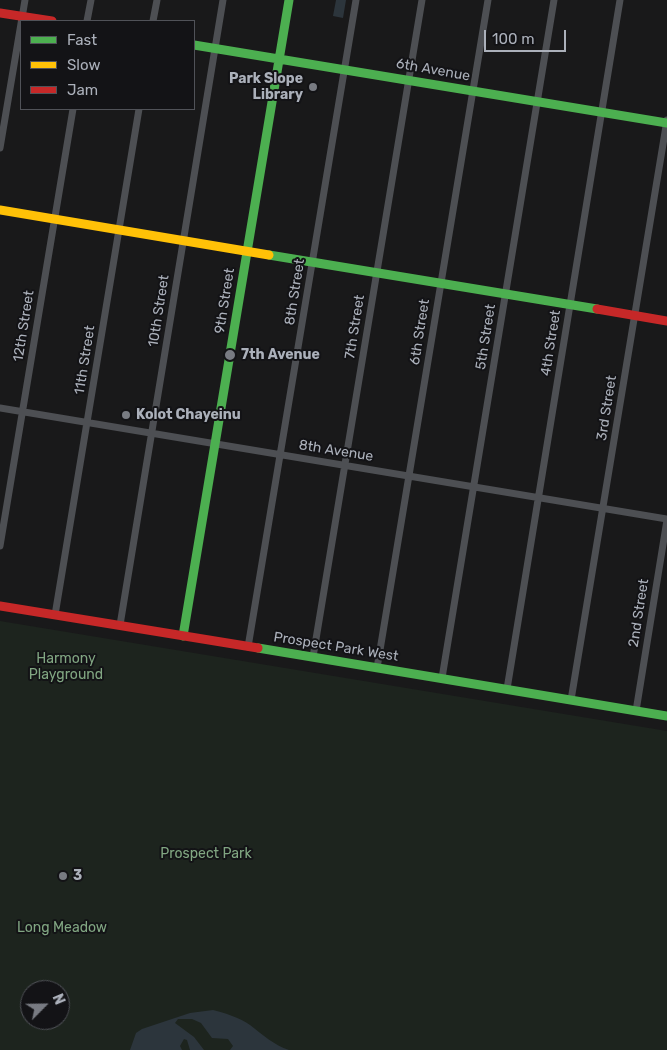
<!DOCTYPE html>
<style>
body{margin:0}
#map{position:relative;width:667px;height:1050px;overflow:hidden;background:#19191a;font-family:Rubik,sans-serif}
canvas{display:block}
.legend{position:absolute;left:20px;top:20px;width:175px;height:90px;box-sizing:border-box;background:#131316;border:1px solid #505258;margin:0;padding:6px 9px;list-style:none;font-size:15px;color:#abb0ba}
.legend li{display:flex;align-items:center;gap:10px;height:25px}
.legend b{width:25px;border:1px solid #505258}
.north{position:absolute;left:20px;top:980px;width:50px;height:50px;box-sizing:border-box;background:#131316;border:1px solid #505258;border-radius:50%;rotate:67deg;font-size:14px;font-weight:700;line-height:20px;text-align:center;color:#abb0ba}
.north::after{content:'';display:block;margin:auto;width:18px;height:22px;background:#787b82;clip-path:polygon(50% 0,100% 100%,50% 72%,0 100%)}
.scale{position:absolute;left:484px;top:30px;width:82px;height:22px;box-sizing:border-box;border:2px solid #abb0ba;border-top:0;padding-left:6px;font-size:15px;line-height:18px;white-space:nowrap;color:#abb0ba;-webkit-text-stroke:4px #131316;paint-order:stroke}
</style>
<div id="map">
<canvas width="667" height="1050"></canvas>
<ul class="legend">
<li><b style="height:6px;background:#4caf50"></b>Fast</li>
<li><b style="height:6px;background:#ffc107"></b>Slow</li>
<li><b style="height:6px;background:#c62828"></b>Jam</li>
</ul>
<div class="north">N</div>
<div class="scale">100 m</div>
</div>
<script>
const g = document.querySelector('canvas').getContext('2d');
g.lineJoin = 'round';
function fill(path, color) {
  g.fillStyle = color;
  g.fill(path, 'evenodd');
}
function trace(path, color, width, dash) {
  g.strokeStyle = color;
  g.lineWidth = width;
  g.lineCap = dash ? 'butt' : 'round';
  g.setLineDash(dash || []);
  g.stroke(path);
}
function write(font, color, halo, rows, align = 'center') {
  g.font = font + ' Rubik,sans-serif';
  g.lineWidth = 4;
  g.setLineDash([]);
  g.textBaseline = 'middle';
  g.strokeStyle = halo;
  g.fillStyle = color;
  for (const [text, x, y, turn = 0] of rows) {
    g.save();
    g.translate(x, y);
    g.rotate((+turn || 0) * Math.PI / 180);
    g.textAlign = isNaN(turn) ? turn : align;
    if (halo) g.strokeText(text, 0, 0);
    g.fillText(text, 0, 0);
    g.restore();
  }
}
const green = new Path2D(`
 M0 621 667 731V1050H0ZM30 990H60V1020H30Z`);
const water = new Path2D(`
 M336 0H346L343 18 333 16Z
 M213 1010C222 1012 241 1018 250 1025 263 1035 274 1045 289 1050H230L233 1046 228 1039 212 1038 201 1023 192 1019H178L175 1023 194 1037 204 1050H190L187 1040 184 1039 180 1046 182 1050H130L136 1033 142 1029 190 1013Z`);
const street = new Path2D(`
 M87 21 91 0
 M153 21 157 0
 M0 148 25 0
 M0 408 667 519
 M0 546 73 109
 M55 615 139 109
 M120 625 223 0
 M248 647 356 0
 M313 657 422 0
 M377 668 488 0
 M442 678 554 0
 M507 689 620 0
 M571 700 667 120
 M636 711 667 520`);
const fast = new Path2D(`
 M194 45 667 123
 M269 255 597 309
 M183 636 289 0
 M258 648 667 716`);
const slow = new Path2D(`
 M0 210 269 255`);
const jam = new Path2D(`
 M0 13 52 21
 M597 309 667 321
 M0 606 258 648`);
const markers = [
 [313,87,5,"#787b82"],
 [230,355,6,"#787b82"],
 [126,415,5,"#787b82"],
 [63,876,5,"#787b82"]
];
const streetNames = [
 ["6th Avenue",433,70,10],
 ["8th Street",295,292,-81],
 ["9th Street",225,301,-81],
 ["10th Street",159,311,-81],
 ["12th Street",24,326,-81],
 ["7th Street",355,327,-81],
 ["6th Street",420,332,-81],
 ["5th Street",486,337,-81],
 ["4th Street",551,343,-81],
 ["11th Street",85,360,-81],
 ["3rd Street",607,408,-81],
 ["8th Avenue",336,451,9],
 ["2nd Street",639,613,-81],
 ["Prospect Park West",336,647,9]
];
const poiNames = [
 ["Park Slope",303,79,"right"],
 ["Library",303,95,"right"],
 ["7th Avenue",241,355],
 ["Kolot Chayeinu",136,415],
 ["3",73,876]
];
const parkNames = [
 ["Harmony",66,659],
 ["Playground",66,675],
 ["Prospect Park",206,854],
 ["Long Meadow",62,928]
];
fill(green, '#1d241e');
fill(water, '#2c353c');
trace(street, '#4d4f53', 7);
trace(fast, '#4caf50', 9);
trace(slow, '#ffc107', 9);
trace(jam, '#c62828', 9);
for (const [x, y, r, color] of markers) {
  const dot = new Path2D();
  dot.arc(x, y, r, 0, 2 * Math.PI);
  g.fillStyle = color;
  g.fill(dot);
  trace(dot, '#131316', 2);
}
write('14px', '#abb0ba', '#131316', streetNames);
write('bold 14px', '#abb0ba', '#131316', poiNames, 'left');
write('14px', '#81a682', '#131316', parkNames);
</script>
